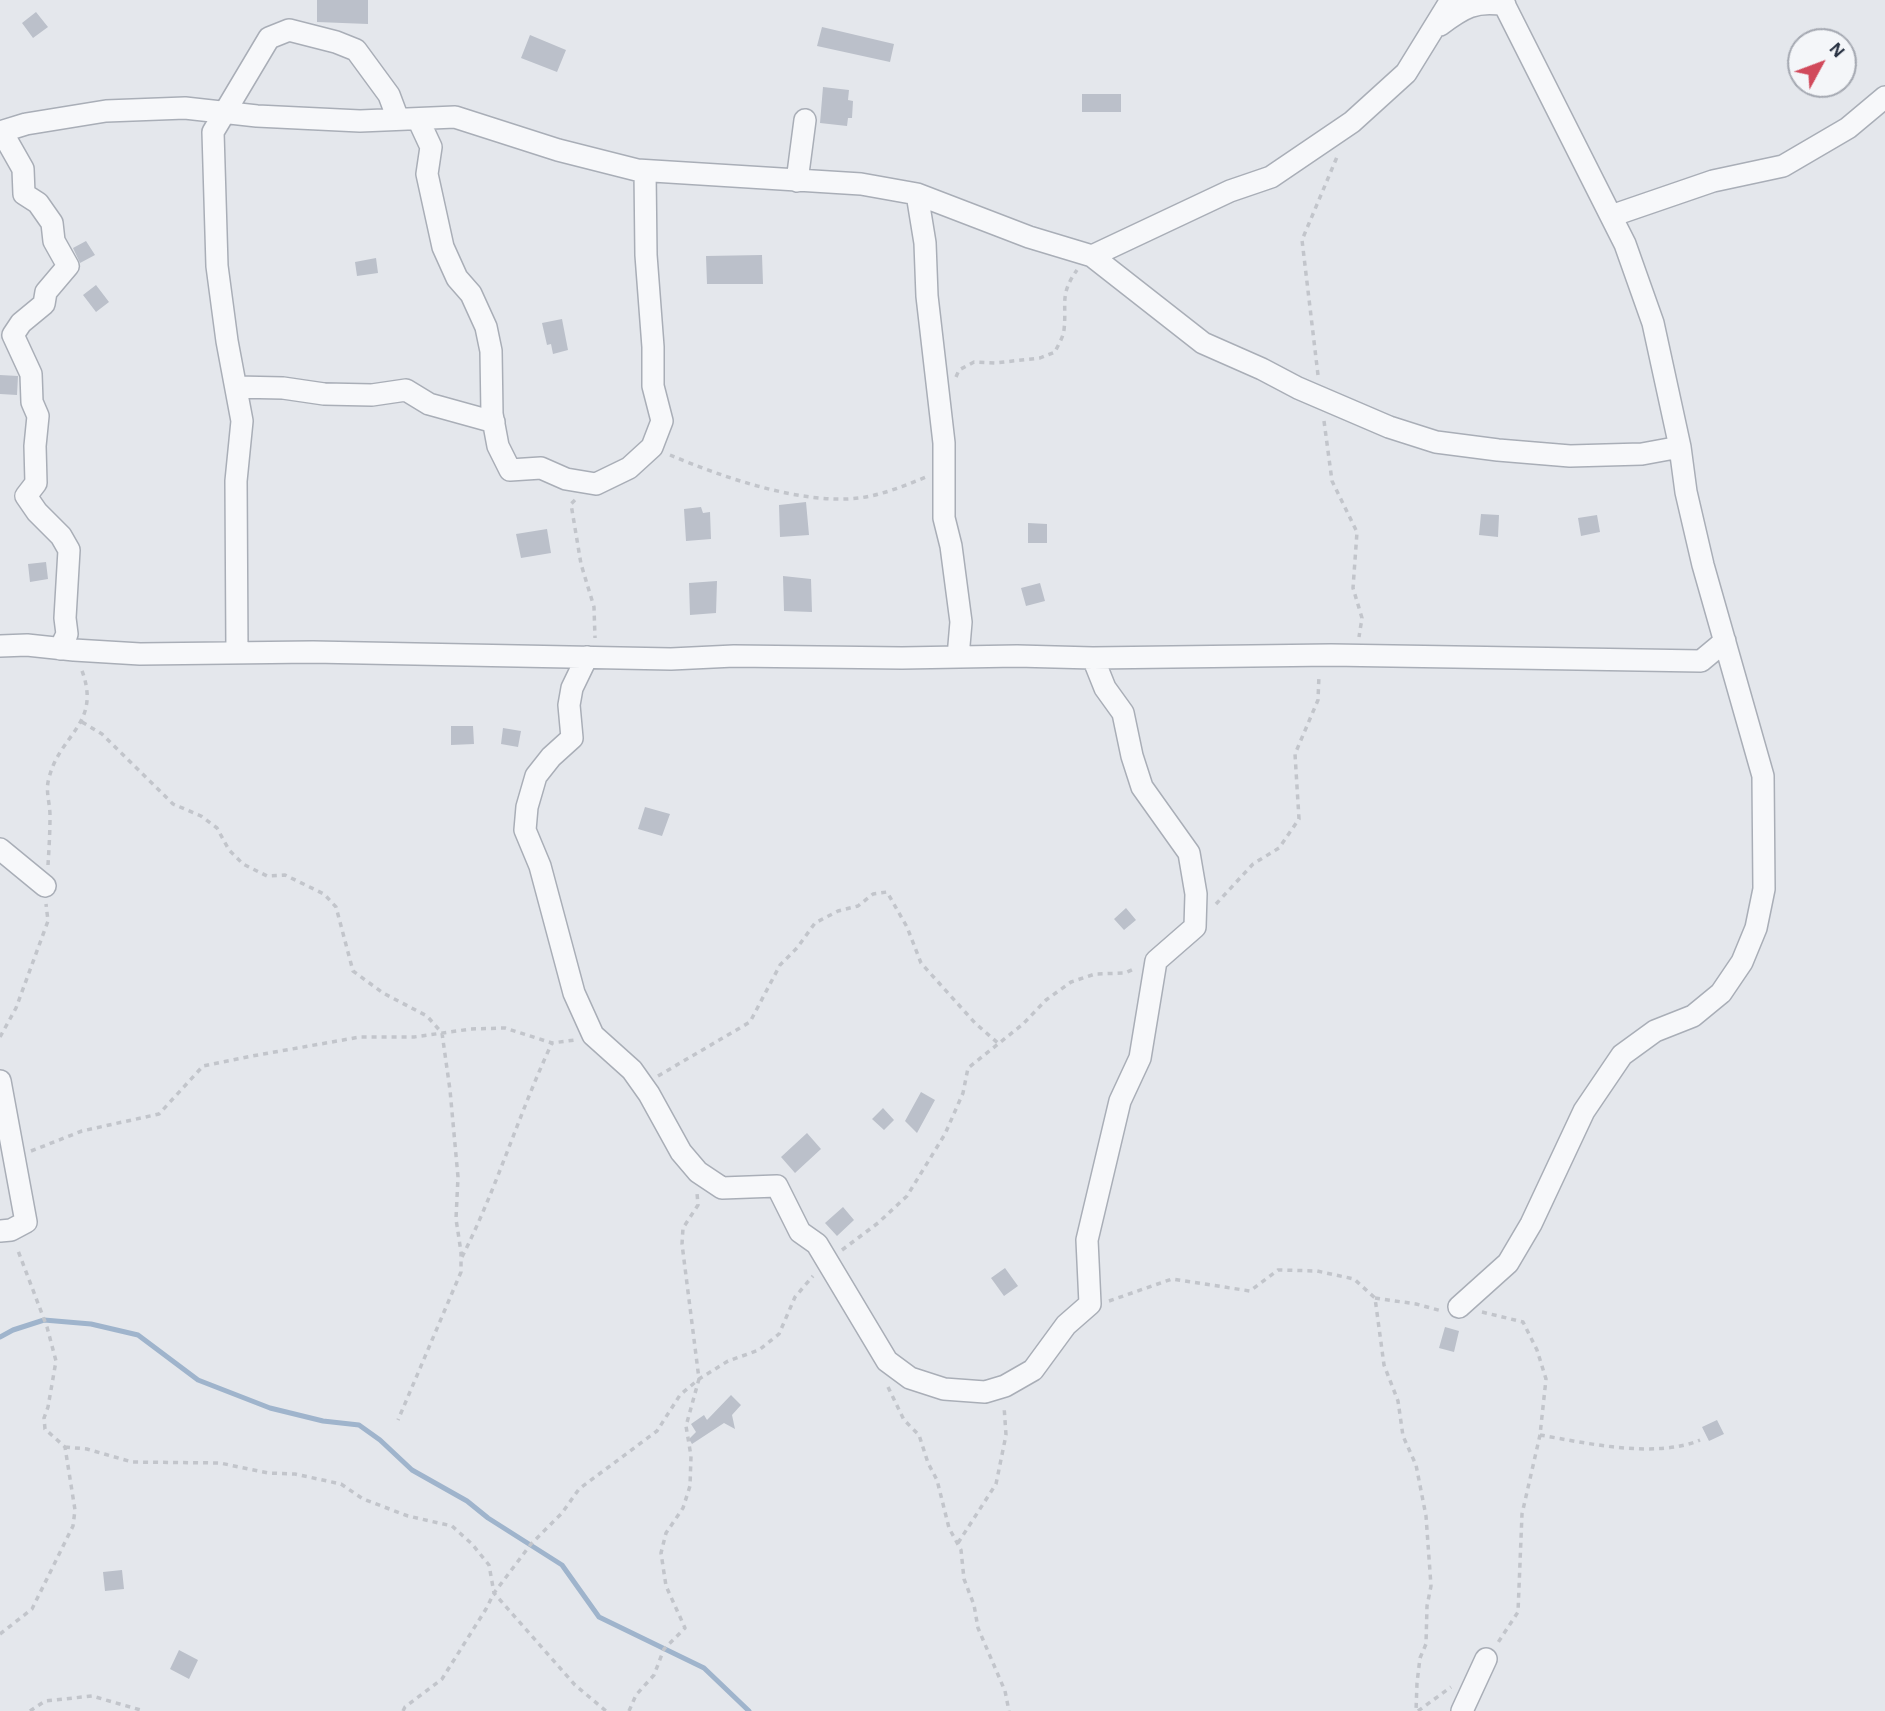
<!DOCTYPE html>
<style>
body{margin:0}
#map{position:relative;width:1885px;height:1711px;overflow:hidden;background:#e4e7ec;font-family:"Alegreya Sans",sans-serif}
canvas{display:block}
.north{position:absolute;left:1787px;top:28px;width:70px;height:70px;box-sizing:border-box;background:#f4f6f9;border:2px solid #a4a8b1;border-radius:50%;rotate:49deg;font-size:19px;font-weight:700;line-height:28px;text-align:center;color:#2b3445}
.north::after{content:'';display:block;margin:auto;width:24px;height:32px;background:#d1495b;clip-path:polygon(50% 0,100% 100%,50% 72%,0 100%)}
</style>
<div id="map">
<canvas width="1885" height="1711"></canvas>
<div class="north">N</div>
</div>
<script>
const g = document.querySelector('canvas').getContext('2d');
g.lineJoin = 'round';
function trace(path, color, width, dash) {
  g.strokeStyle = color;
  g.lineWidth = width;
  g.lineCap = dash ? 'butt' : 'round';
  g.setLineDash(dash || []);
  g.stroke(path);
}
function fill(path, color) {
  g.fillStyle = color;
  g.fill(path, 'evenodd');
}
const stream = new Path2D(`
 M0 1337 13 1330 44 1320 91 1324 138 1335 198 1380 270 1408 323 1421 359 1425 380 1440 412 1470 467 1501 488 1518 562 1565 599 1617 704 1668 749 1711`);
const building = new Path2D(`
 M317 0H368V24L317 22Z
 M36 12 48 27 33 38 22 23Z
 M822 27 894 44 890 62 817 46Z
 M530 35 566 50 557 72 521 58Z
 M823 87 849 90 848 100 853 101 852 118H848L847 126 820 123Z
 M1082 94H1121V112H1082Z
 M86 241 95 255 80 263 73 248Z
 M762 255 763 284H707L706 256Z
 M376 258 378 273 357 276 355 262Z
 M96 285 109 302 96 312 83 295Z
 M562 319 568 350 553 354 551 344 547 345 542 323Z
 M0 375 18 376 17 395 0 394Z
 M806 502 809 535 780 537 779 505Z
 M701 507 703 513 710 512 711 539 686 541 684 509Z
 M1481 514 1499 515 1498 537 1479 535Z
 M1597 515 1600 532 1581 536 1578 518Z
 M1028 523 1047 524V543H1028Z
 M547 529 551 553 521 558 516 534Z
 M46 562 48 579 30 582 28 564Z
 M783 576 811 579 812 612 784 611Z
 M717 581 716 613 690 615 689 583Z
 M1040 583 1045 601 1026 606 1021 588Z
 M451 726H473L474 744 451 745Z
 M503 728 521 731 518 747 501 744Z
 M645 807 670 814 662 836 638 829Z
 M1126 908 1136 920 1124 930 1114 919Z
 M921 1092 935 1100 917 1133 905 1121Z
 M883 1108 894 1120 884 1130 872 1119Z
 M807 1133 821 1149 795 1173 781 1157Z
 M843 1207 854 1220 837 1236 825 1223Z
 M1005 1268 1018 1286 1004 1296 991 1278Z
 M1445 1327 1459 1331 1454 1352 1439 1348Z
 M731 1395 741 1405 732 1415 735 1429 724 1423 692 1444 689 1439 696 1432 691 1424 704 1415 707 1420Z
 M1717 1420 1724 1434 1709 1441 1702 1427Z
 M122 1570 124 1589 105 1591 103 1572Z
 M179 1650 198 1660 189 1679 170 1669Z`);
const path = new Path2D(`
 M1318 375 1302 240 1337 157
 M956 377 959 370 974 362 995 363 1040 358 1055 352C1058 345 1063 338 1064 330 1067 303 1059 295 1077 270
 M1324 421 1332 481 1357 532 1353 588 1362 618 1359 637
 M670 455C722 477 802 505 859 498 882 495 904 486 926 477
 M575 500 571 504 581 564 594 607 595 638
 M82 722 102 734 173 804 201 816 217 828 229 850 243 864 267 876 285 875 324 894 336 907 353 971 383 993 427 1016 442 1033 450 1090 458 1177 456 1219 461 1252V1272L398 1420
 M48 865C49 849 50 832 50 816 50 802 45 791 49 778 60 733 103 724 81 668
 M1216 904 1253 864 1279 848 1299 819 1295 754 1318 700 1319 675
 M0 1037 16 1008 48 921 46 904
 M658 1076 750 1022 780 965 797 948 815 923 838 911 858 906 873 894 887 892 907 927 921 963 975 1023 999 1044
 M31 1151 82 1131 159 1114 203 1066 252 1056 360 1037H414L471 1029 505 1028 552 1043 575 1040
 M842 1250 878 1223 907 1196 945 1134 963 1093 968 1068 1023 1024 1046 1000 1071 982 1095 974 1125 973 1134 969
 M462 1257C497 1188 519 1113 552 1043
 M1375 1298 1416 1304 1442 1311
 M1109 1301 1172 1279 1250 1291 1278 1270 1317 1271 1354 1279 1375 1298 1384 1365 1398 1401 1403 1436 1416 1465 1426 1516 1431 1586 1427 1606 1426 1644 1420 1658 1417 1683 1416 1711
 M1482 1312 1523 1322 1537 1350 1546 1379 1540 1435 1522 1514 1518 1612 1497 1644
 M888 1387 904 1420 919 1435 928 1463 937 1480 949 1528 961 1550 964 1579 974 1605 978 1628 1005 1691 1009 1711
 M1540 1435C1586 1443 1656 1459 1700 1440
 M65 1447 87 1449 132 1462 220 1463 268 1473 295 1474 341 1484 363 1499 408 1516 452 1526 472 1544 489 1565 494 1593 575 1685 606 1711
 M958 1543 996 1484 1006 1435 1004 1406
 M0 1634 32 1609 73 1526 75 1510 65 1447 45 1429 44 1418 48 1407 56 1361 47 1327 17 1248
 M30 1711 45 1701 92 1696 144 1711
 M403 1711 405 1707 442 1679 486 1609 494 1593 531 1544 562 1513 579 1489 657 1431 680 1395 699 1379 728 1361 759 1350 779 1334 795 1297 813 1276
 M629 1711 636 1695 654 1675 664 1649 685 1628 666 1586 661 1553 666 1533 683 1508 690 1486 691 1456 686 1426 699 1379 682 1244 683 1228 698 1205 697 1193
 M1418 1711 1451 1687`);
const minor = new Path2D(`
 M1440 25C1463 8 1475 0 1505 5
 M418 119 431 147 427 174 443 247 457 278 471 294 486 327 491 351 492 414 498 446 510 470 541 468 566 479 596 484 629 468 652 447 662 421 653 386V347L646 255 645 171
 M0 132 26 124 106 111 185 108 257 116 360 121 455 117 558 150 637 170 861 184 917 194 1029 237 1092 256 1230 191 1271 177 1352 122 1406 73 1451 0
 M2 132 23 169 24 194 38 203 52 223 54 241 68 266 46 292 44 304 21 323 13 335 31 374 32 402 38 416 35 446 36 483 26 496 37 512 61 536 69 550 65 618 67 634 60 649
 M797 181 805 120
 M917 194 925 243 927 296 944 443V518L951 546 961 622 958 657
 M1611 216 1713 181 1783 166 1848 128 1885 97
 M1092 256 1203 343 1262 369 1298 388 1389 427 1436 442 1498 450 1570 456 1642 454 1680 447
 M236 387 283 388 324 394 372 395 406 390 429 404 494 422
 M0 646 27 645 74 650 140 654 313 652 671 659 734 656 902 658 1017 656 1093 658 1105 688 1123 713 1132 756 1142 787 1189 853 1196 894 1195 927 1156 961 1140 1058 1120 1101 1087 1240 1090 1304 1066 1325 1033 1370 1005 1386 985 1392 944 1389 910 1378 887 1361 817 1244 800 1232 777 1186 722 1188 698 1172 681 1152 649 1094 632 1070 593 1035 574 993 540 866 525 830 527 807 536 776 551 757 572 738 569 705 572 688 587 657
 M237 653 236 481 242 421 227 341 217 266 213 132 269 38 289 30 336 42 356 50 389 95 398 119
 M1093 658 1331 655 1701 661 1725 641
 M0 849 45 886
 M0 1081 26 1222 11 1230 0 1231
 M1459 1307 1508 1263 1531 1224 1584 1111 1622 1055 1655 1031 1693 1016 1721 993 1742 962 1756 928 1764 889 1763 776 1703 565 1686 492 1680 447 1653 323 1625 244 1502 0
 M1462 1711 1486 1659`);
trace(stream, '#9fb4cc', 5);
fill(building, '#bbc0ca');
trace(minor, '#a9aeb7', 24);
trace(path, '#c2c5cb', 3.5, [5, 5]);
trace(minor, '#f7f8fa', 21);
</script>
